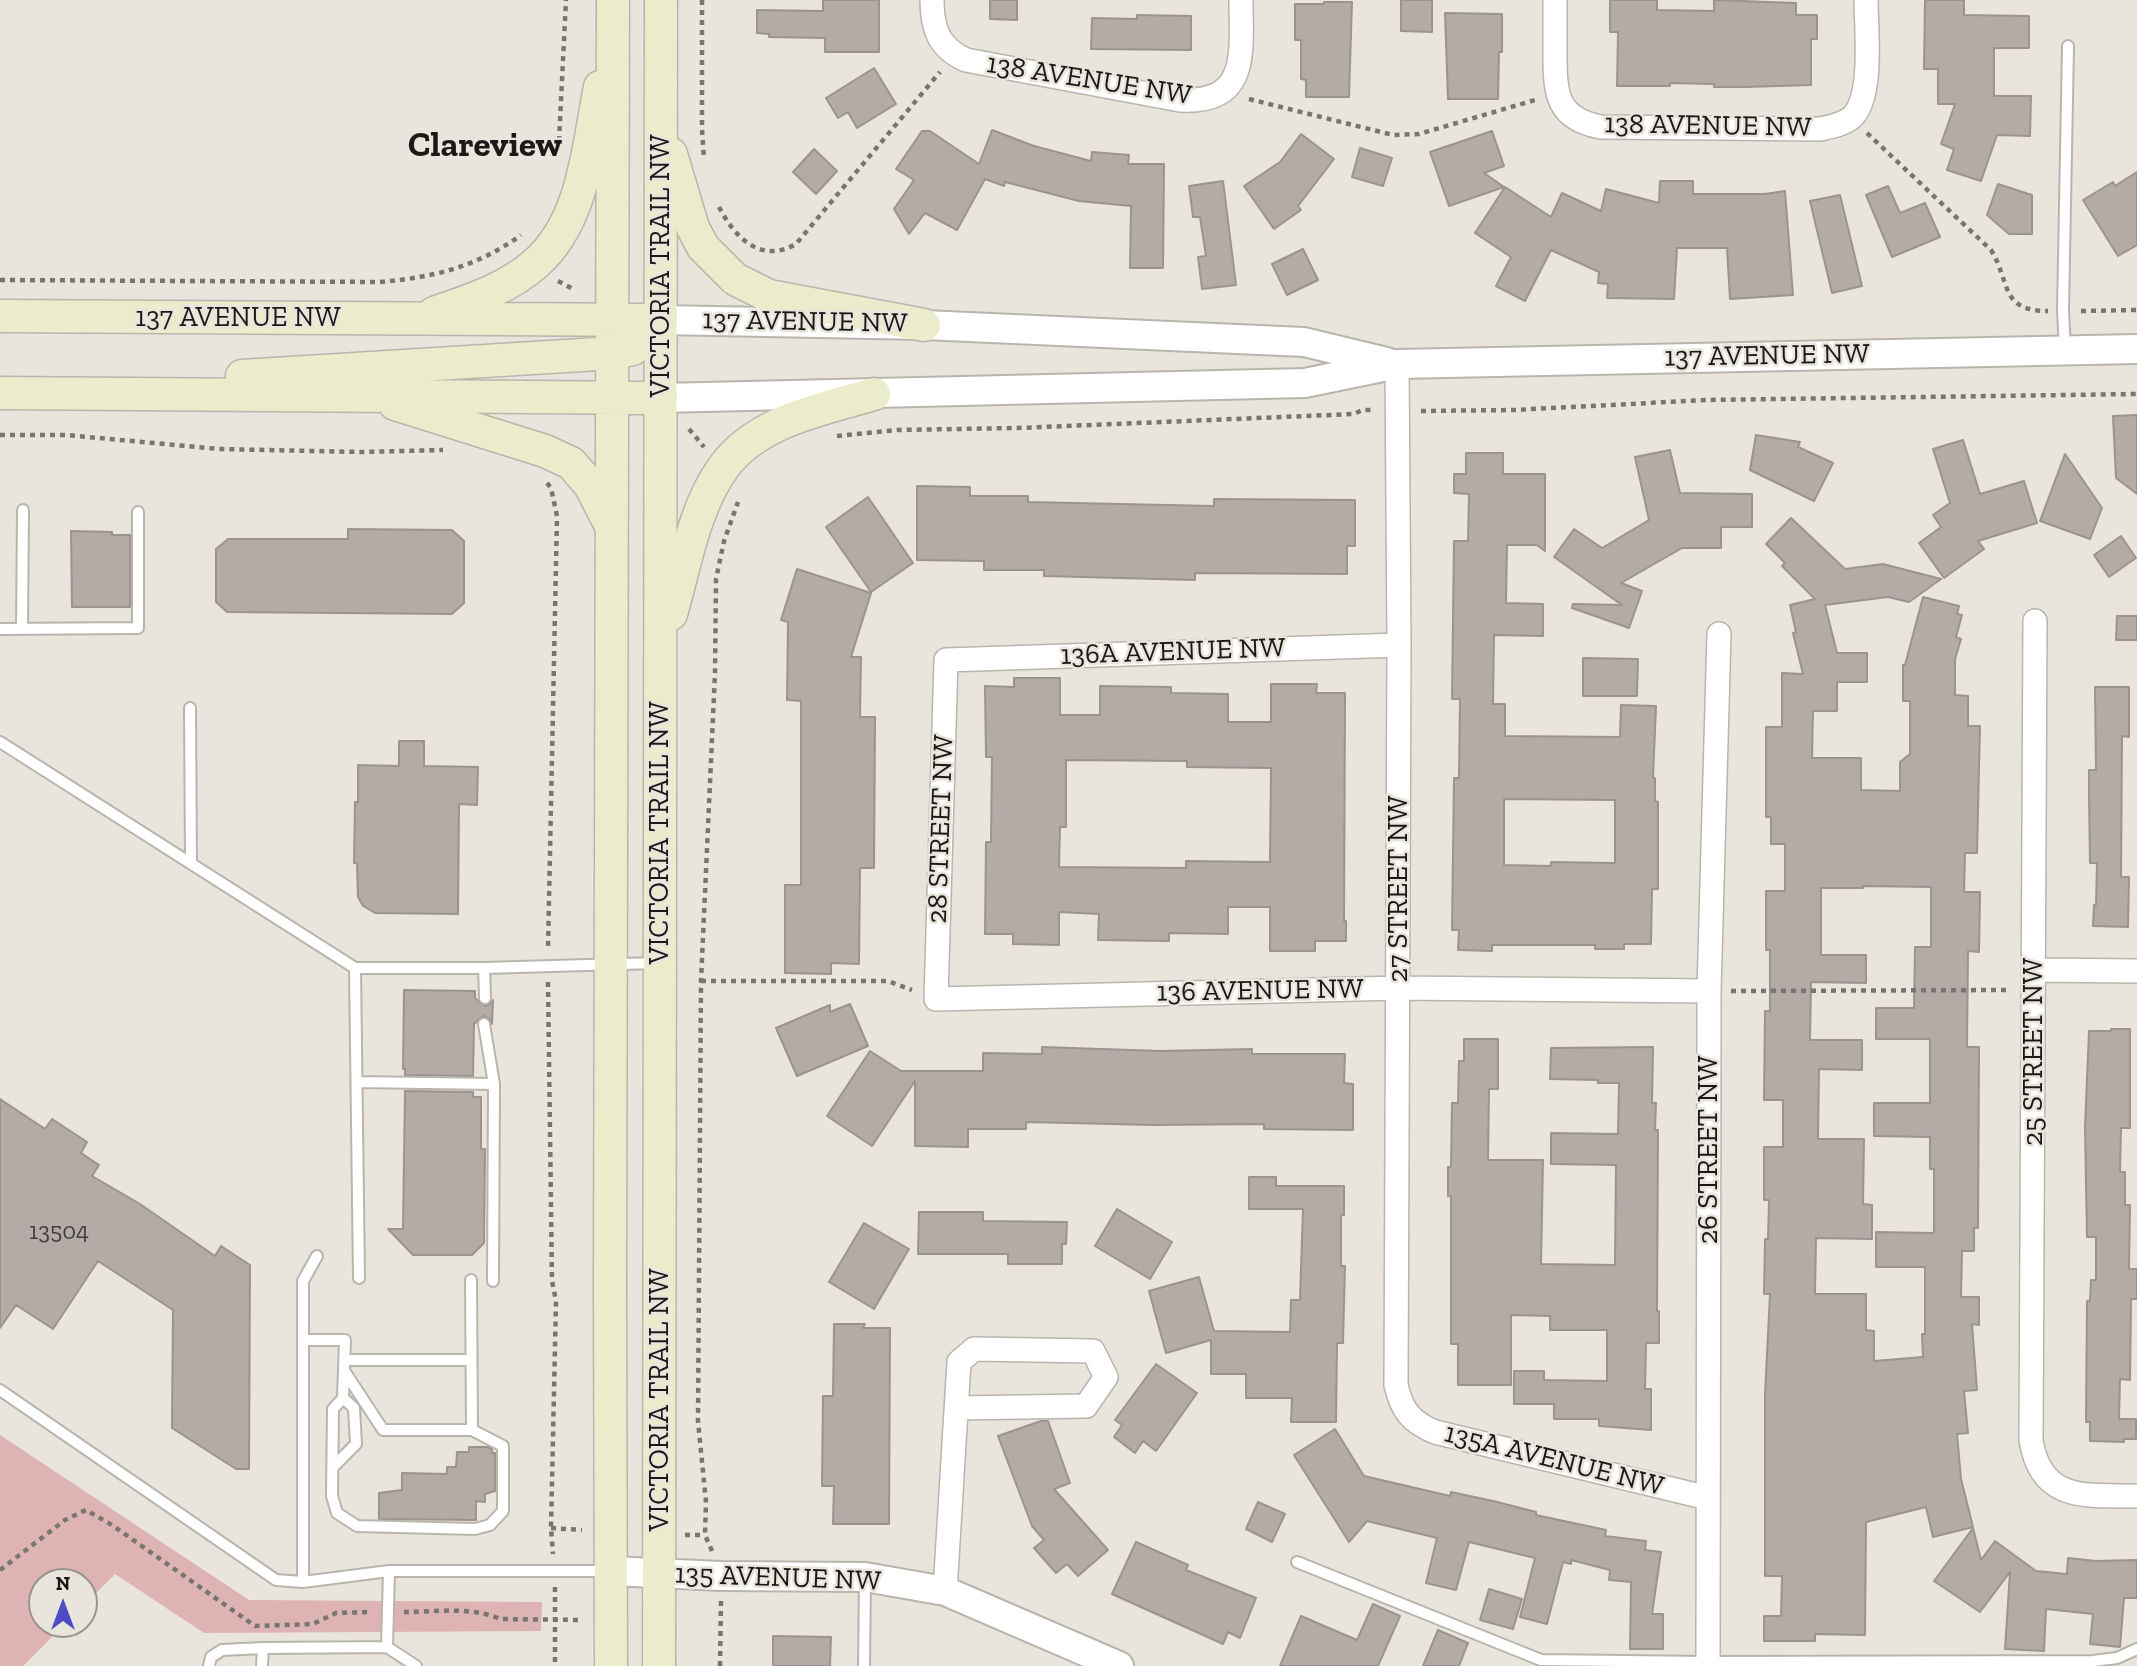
<!DOCTYPE html>
<style>
body{margin:0}
#map{position:relative;width:2137px;height:1666px;overflow:hidden;background:#e9e5dd;font-family:"Zilla Slab",serif}
canvas{display:block}
.north{position:absolute;left:28px;top:1568px;width:70px;height:70px;box-sizing:border-box;background:#e9e5dd;border:2px solid #97938e;border-radius:50%;rotate:0deg;font-size:19px;font-weight:700;line-height:28px;text-align:center;color:#1b1917}
.north::after{content:'';display:block;margin:auto;width:24px;height:32px;background:#4c4cc2;clip-path:polygon(50% 0,100% 100%,50% 72%,0 100%)}
</style>
<div id="map">
<canvas width="2137" height="1666"></canvas>
<div class="north">N</div>
</div>
<script>
const g = document.querySelector('canvas').getContext('2d');
g.lineJoin = 'round';
function fill(path, color) {
  g.fillStyle = color;
  g.fill(path, 'evenodd');
}
function trace(path, color, width, dash) {
  g.strokeStyle = color;
  g.lineWidth = width;
  g.lineCap = dash ? 'butt' : 'round';
  g.setLineDash(dash || []);
  g.stroke(path);
}
function write(font, color, halo, rows, align = 'center') {
  g.font = font + ' "Zilla Slab",serif';
  g.lineWidth = 5;
  g.setLineDash([]);
  g.textBaseline = 'middle';
  g.strokeStyle = halo;
  g.fillStyle = color;
  for (const [text, x, y, turn = 0] of rows) {
    g.save();
    g.translate(x, y);
    g.rotate((+turn || 0) * Math.PI / 180);
    g.textAlign = isNaN(turn) ? turn : align;
    if (halo) g.strokeText(text, 0, 0);
    g.fillText(text, 0, 0);
    g.restore();
  }
}
const green = new Path2D(`
 M0 1435 249 1600 542 1602 541 1631 204 1633 115 1574 84 1605V1582H42V1624H65L23 1666H0Z`);
const building = new Path2D(`
 M823 0H879V52H825V38L769 37V34L757 33V10L823 11Z
 M990 0H1017V20L990 19Z
 M1401 0H1432V32L1401 31Z
 M1610 0H1657V10L1714 11V0L1796 3V15H1817V39H1811V85L1746 87H1714V84L1670 83V86H1617L1618 32H1610Z
 M1925 0H1964V15L2029 16V48H1994V96H2031L2030 136 1997 135 1981 181 1947 170 1954 149 1941 144 1955 104H1938V69H1924Z
 M1324 2H1352L1349 97H1306V80L1301 79V40H1295V4H1324Z
 M1445 13 1502 14V52H1499L1498 99H1448Z
 M1137 15 1191 16V50L1091 49 1092 18 1137 19Z
 M874 68 896 104 857 128 848 112 838 118 826 98Z
 M992 130 1034 146 1091 161 1092 152 1129 155 1128 164H1164L1163 268H1130L1131 206 1079 201 1005 182 1004 186 985 179 957 230 925 213 909 234 894 209 914 180 896 169 922 131H930L979 164Z
 M1492 131 1504 166 1484 173 1504 187 1449 206 1430 152Z
 M1301 134 1334 159 1298 206 1301 210 1274 229 1244 186 1280 162Z
 M1360 148 1392 158 1383 186 1352 177Z
 M814 149 837 171 816 194 793 172Z
 M2137 172V245L2118 256 2083 200 2113 182 2115 186Z
 M1223 181 1236 285 1202 289 1198 257 1206 256 1200 217H1193L1189 186Z
 M1660 181H1693V194H1765L1785 191 1793 295 1730 299 1727 248H1677L1674 299 1607 298 1608 284 1598 283 1599 272 1551 250 1525 301 1496 286 1511 257 1475 233 1505 187 1551 217 1562 193 1601 211 1606 189 1659 203Z
 M1998 184 2032 195V234H2009L1987 215Z
 M1888 186 1900 213 1925 203 1940 237 1892 257 1866 195Z
 M1840 195 1862 286 1832 293 1810 201Z
 M1303 249 1318 280 1287 295 1272 264Z
 M2137 415V494L2116 478 2113 416Z
 M1756 435 1800 442 1798 447 1833 463 1814 501 1750 470Z
 M1963 440 1980 494 2024 481 2037 523 1978 541 1984 549 1944 578 1919 543 1941 527 1933 515 1950 503 1933 449Z
 M1670 450 1680 493 1752 494V527H1721V548H1682L1621 583 1642 591 1629 628 1572 608 1573 604 1622 605 1554 557 1574 529 1602 548 1649 520 1635 457Z
 M1466 453H1503V474H1545V551L1537 545H1507L1506 603 1543 604V636L1494 635 1493 704H1505V736L1620 737 1621 705 1656 706 1653 778H1655V801L1658 802V889H1652L1651 944H1624V949H1595V945H1492V951L1458 950 1459 930H1452L1454 778H1459L1460 699H1452L1454 541H1468L1469 494 1454 493V474H1466ZM1504 799 1615 800V863L1551 862V866L1504 865Z
 M2065 454 2102 508 2090 539 2040 521Z
 M917 486 970 487V496H1028V502L1214 506V499L1355 500V546H1347V574L1195 573V580L1044 576V570H984V561L917 560Z
 M868 497 913 563 871 592 826 527Z
 M1791 518 1845 569 1883 564 1941 579 1909 602 1888 597 1825 605 1837 653H1867V682H1837V711H1813L1812 758H1861V790L1900 791V762L1910 754V701H1903V665H1905L1923 597 1959 606 1957 614 1962 615 1956 637 1961 639 1955 659V695L1968 696V726H1980L1977 853H1965L1964 892H1980L1979 952 1968 951 1967 1047H1979L1978 1228H1974V1251H1962L1961 1297H1979V1325L1972 1324 1977 1390 1964 1391 1968 1433 1957 1434 1961 1479 1973 1527 1933 1537 1926 1507 1866 1522 1865 1635 1815 1634V1641H1764V1616H1781L1782 1576H1765V1395L1770 1294H1764L1765 1239H1768L1769 1200H1764V1147H1783V1100H1764L1765 1011H1770V950H1766V891H1785V844H1771V817H1766V727H1782V673L1803 674 1793 633 1796 632 1790 605 1815 599 1782 566 1785 563 1766 544ZM1863 886 1931 887V947H1915L1914 1008H1876V1039H1930V1103H1874V1136L1930 1137V1169H1934V1233L1876 1232V1267H1925V1334H1922L1923 1357 1874 1361V1331L1866 1330V1294H1815L1816 1238 1872 1239V1205L1863 1204 1864 1139H1818L1819 1069 1862 1070V1040H1810L1811 982 1866 983V955H1821V888H1863Z
 M348 529 452 530 464 541V603L452 614 227 612 216 602V549L228 539H348Z
 M71 531 112 532V535H130V607H72Z
 M2121 536 2136 558 2109 577 2094 555Z
 M797 569 871 593 851 657H861L860 717H875L874 868H860L859 964 831 963V974L785 973V885H801V701L787 700 788 622 781 620Z
 M2117 616H2137V640H2116Z
 M1583 658 1638 659 1637 696H1583Z
 M1014 678H1060V715H1100V686L1171 687V693L1228 694V722H1271V684H1317L1316 693H1345L1344 921H1346V941H1315V951H1270V907H1228V934L1169 933V941L1098 940 1099 914 1059 912V945L1013 944V934H985L986 842H991L992 757H986L985 686 1014 687ZM1066 760 1187 761V767L1271 768 1270 862 1186 861V868L1059 867 1060 827H1066Z
 M2095 687H2129V737L2122 736 2121 877H2129L2128 927 2093 926 2094 905H2096L2097 863H2090L2089 796V770H2096Z
 M399 741H424V766L478 767 477 805 459 804 458 914 375 913 363 906 358 897 357 863H354L355 802H358V765L399 766Z
 M404 990 475 991V998L485 1006 490 1004 493 1000 492 1024 490 1019 483 1016 474 1024 473 1076 405 1075V1069H403Z
 M850 1004 868 1046 797 1076 776 1028 830 1005V1012Z
 M2111 1029H2130V1128H2121L2120 1172H2125V1205H2130L2129 1269H2137V1299H2131L2130 1380 2120 1379 2119 1419H2136V1439H2124V1442L2090 1441V1422H2086L2087 1301H2090L2091 1280H2096V1237H2087L2085 1127 2089 1031H2111Z
 M1464 1039H1498V1089H1489L1488 1160H1543L1541 1264 1615 1265 1616 1165 1551 1164V1133L1618 1134 1619 1083H1598V1080L1550 1079 1551 1048 1653 1047 1652 1103H1656L1655 1130H1658L1657 1311H1659V1343H1646L1645 1389H1651V1430L1599 1426V1419H1554V1404H1514V1371H1544V1380L1607 1381V1330H1550V1316L1511 1315V1385H1458V1344H1451V1196H1448V1167H1451L1452 1103H1458L1459 1061H1464Z
 M1042 1047 1161 1051 1252 1049V1054H1345L1344 1083 1353 1084V1130L1264 1129V1124L1153 1125 1026 1122V1129H968V1147L915 1146V1081L872 1146 827 1116 870 1051 901 1071H983V1053L1042 1054Z
 M405 1091 473 1092V1097H481V1149H485L484 1243 472 1255H413L388 1229H403Z
 M0 1099 45 1129 52 1119 87 1142 81 1153 99 1165 92 1176 140 1204 215 1256 221 1246 250 1265 249 1469H236L172 1428 173 1310 98 1261 53 1329 16 1305 0 1328Z
 M1249 1177H1276V1186H1344V1215H1341V1266H1345L1343 1343H1337L1336 1422H1291L1292 1398H1246V1374H1211V1340L1166 1353 1149 1291 1199 1277 1214 1331 1290 1332 1291 1300H1300L1303 1209H1249Z
 M1117 1209 1172 1242 1150 1279 1095 1246Z
 M919 1212H983V1221L1067 1222 1066 1244H1062V1264H1008V1254H918Z
 M864 1223 909 1249 874 1309 829 1282Z
 M834 1324H865L863 1328H890L889 1524H833L834 1486H822L823 1396H833Z
 M1156 1364 1197 1393 1156 1451 1143 1441 1135 1453 1114 1437 1122 1425 1115 1420Z
 M1041 1421H1048L1070 1483 1054 1489 1108 1550 1078 1576 1067 1564 1056 1573 1034 1548 1044 1540 1032 1526 998 1436Z
 M1335 1429 1364 1476 1450 1496 1451 1492 1493 1501 1536 1512V1515L1606 1530 1605 1536 1646 1541 1645 1550 1661 1552 1652 1614H1663V1649H1630L1631 1582 1609 1580 1610 1570 1571 1560V1564L1563 1562 1547 1624 1520 1617 1535 1558 1469 1542 1456 1590 1426 1583 1437 1538 1367 1521 1349 1542 1294 1455Z
 M469 1447H488L492 1449V1453H495V1491L485 1494V1502L476 1501V1520L379 1519V1493L402 1490V1473L447 1474V1467H456L457 1452H469Z
 M1258 1502 1285 1514 1272 1542 1246 1529Z
 M1973 1528 1981 1560 1995 1541 2036 1571 2067 1574 2068 1558 2096 1561 2137 1560V1598H2124L2120 1647 2090 1644 2093 1614 2046 1609 2044 1651 2005 1649 2010 1572 1980 1612 1934 1581Z
 M1136 1542 1188 1565 1186 1570 1256 1598 1240 1638 1228 1632 1223 1644 1112 1594Z
 M1489 1589 1522 1599 1513 1629 1480 1620Z
 M1373 1604 1400 1616 1378 1666H1280L1301 1616 1357 1640Z
 M1438 1630 1468 1643 1459 1666H1423Z
 M773 1636 831 1637 830 1666H773Z`);
const path = new Path2D(`
 M702 0V129L704 159
 M1249 99 1393 135 1419 134 1535 100
 M1867 133 1991 250C2011 282 1999 311 2048 311
 M559 141 566 0
 M719 207C735 238 761 264 796 244L940 72
 M0 280 379 282C431 278 477 267 521 235
 M558 281 575 290
 M2081 311 2137 310
 M1421 411 1514 410 1706 400 2137 394
 M689 429 704 447
 M0 435H66L219 449 361 452 443 450
 M837 436 897 430 1018 428 1354 414 1362 410H1373
 M547 483 551 488 557 516 548 949
 M701 981H888L912 990
 M548 982 552 1281 556 1301 551 1528 553 1554
 M1731 991 2010 990
 M551 1528 582 1530
 M685 1535H705
 M712 1551 705 1535 706 1502 698 1421 701 981 715 673 716 579 724 541 738 502
 M0 1570 65 1520 86 1510 112 1525 255 1626 313 1624 336 1613 370 1612
 M555 1587V1666
 M404 1612C435 1612 471 1606 500 1619L583 1620
 M720 1666 721 1600`);
const service = new Path2D(`
 M2065 350 2063 311 2068 46
 M0 629 138 628V512
 M22 629 23 510
 M190 708 191 863
 M0 742 355 968H484L656 963
 M355 968 359 1278
 M484 968 485 998
 M357 1082 494 1084 484 1024
 M471 1280 472 1430
 M493 1281 494 1084
 M303 1340H345L343 1398 333 1409 332 1496 337 1513 357 1526 475 1529 490 1525 503 1511V1446L472 1430H383L345 1372
 M345 1360H471
 M0 1390 276 1580 303 1582 389 1571H609
 M333 1467 356 1444 354 1408 343 1398
 M1297 1562 1541 1660 1708 1662 2093 1661 2117 1658 2137 1649
 M303 1582V1281L317 1256
 M387 1647 389 1571
 M209 1666 211 1657 222 1650 263 1648
 M262 1666 263 1648 387 1647 416 1666
 M864 1666 865 1580`);
const minor = new Path2D(`
 M932 0C932 29 939 48 966 60L1180 100C1250 104 1241 52 1241 0
 M1555 0C1555 18 1555 37 1555 55 1555 94 1557 119 1601 127L1820 129C1829 127 1842 125 1851 118 1874 99 1866 28 1866 0
 M1397 364 1399 645 1396 1385C1402 1411 1411 1422 1435 1432L1708 1498
 M2035 621 2031 1440C2041 1503 2087 1495 2137 1496
 M1399 645 946 660 936 999 1399 988 1709 991
 M2035 970 2137 971
 M945 1591 959 1362 974 1349 1093 1351 1106 1377 1086 1406 957 1408
 M1708 1666 1709 991 1719 634`);
const tertiary = new Path2D(`
 M661 320 924 325 1304 342 1387 362
 M661 398 1305 383 1397 364 2137 349
 M611 1571 721 1576 865 1577 945 1591 1119 1666`);
const secondary = new Path2D(`
 M671 154 693 228 703 247 735 279 769 296 924 325
 M434 313C468 301 507 289 535 264 584 222 588 147 600 87
 M0 316 661 320
 M242 376 614 353 633 349 661 320
 M0 393 661 398
 M395 404 545 451 571 463 590 485 609 522
 M671 614C685 566 694 508 723 468 756 421 823 409 874 394
 M611 1666 610 1282 613 0
 M659 1666 661 0`);
const numberNames = [
 ["13504",59,1232]
];
const streetNames = [
 ["138 AVENUE NW",1089,80,9],
 ["138 AVENUE NW",1708,126,1],
 ["VICTORIA TRAIL NW",661,266,-90],
 ["137 AVENUE NW",238,318],
 ["137 AVENUE NW",805,322,1],
 ["137 AVENUE NW",1767,356,-1],
 ["136A AVENUE NW",1173,652,-2],
 ["28 STREET NW",941,829,-88],
 ["VICTORIA TRAIL NW",660,833,-90],
 ["27 STREET NW",1399,889,-90],
 ["136 AVENUE NW",1260,991,-1],
 ["25 STREET NW",2034,1052,-90],
 ["26 STREET NW",1709,1150,-90],
 ["VICTORIA TRAIL NW",660,1400,-90],
 ["135A AVENUE NW",1554,1460,14],
 ["135 AVENUE NW",778,1578,2]
];
const districtNames = [
 ["Clareview",485,146]
];
fill(green, '#deb3b4');
fill(building, '#b4aba7');
trace(building, '#9c938f', 2);
trace(service, '#b9b5ad', 14);
trace(minor, '#b9b5ad', 26);
trace(tertiary, '#b9b5ad', 32);
trace(secondary, '#b9b5ad', 35);
trace(path, '#787571', 4.5, [5, 5]);
trace(service, '#fff', 10);
trace(minor, '#fff', 23);
trace(tertiary, '#fff', 28);
trace(secondary, '#eaeccc', 32);
write('24px', '#413e3b', null, numberNames);
write('28px', '#1b1917', '#e9e5dd', streetNames);
write('bold 35px', '#1b1917', '#e9e5dd', districtNames);
</script>
